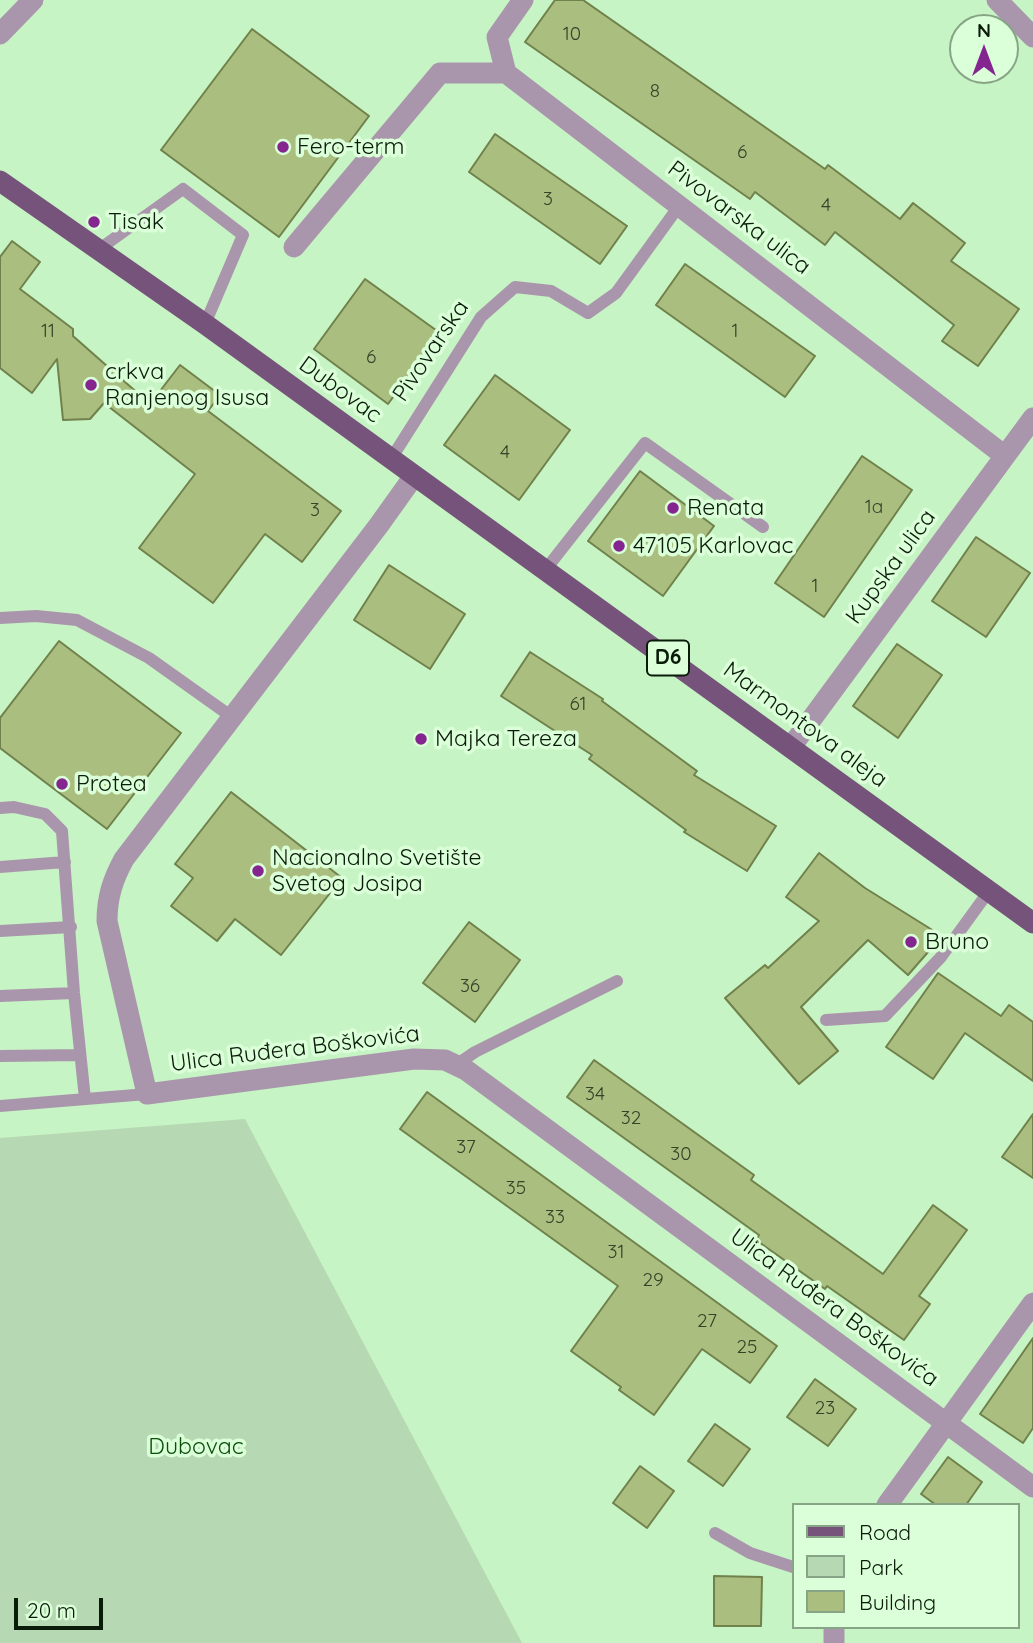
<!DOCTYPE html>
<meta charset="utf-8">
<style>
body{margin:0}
#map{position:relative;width:1033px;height:1643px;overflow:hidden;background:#c7f4c4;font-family:Quicksand,sans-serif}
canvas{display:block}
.legend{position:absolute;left:792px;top:1503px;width:228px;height:126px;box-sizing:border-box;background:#dbffd8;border:2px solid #88a486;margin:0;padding:9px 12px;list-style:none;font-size:21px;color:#0b1b0a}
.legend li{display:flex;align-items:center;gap:14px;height:35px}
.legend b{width:35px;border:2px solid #88a486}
.north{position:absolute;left:949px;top:14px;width:70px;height:70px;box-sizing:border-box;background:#dbffd8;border:2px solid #88a486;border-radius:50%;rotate:0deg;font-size:19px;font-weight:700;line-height:28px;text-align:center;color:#0b1b0a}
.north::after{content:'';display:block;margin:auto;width:24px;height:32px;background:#842590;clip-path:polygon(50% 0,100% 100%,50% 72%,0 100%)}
.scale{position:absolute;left:14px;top:1598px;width:89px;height:32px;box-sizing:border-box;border:4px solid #0b1b0a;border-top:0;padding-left:9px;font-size:21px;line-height:24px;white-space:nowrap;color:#0b1b0a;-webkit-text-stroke:5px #dbffd8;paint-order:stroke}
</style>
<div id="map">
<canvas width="1033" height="1643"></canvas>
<ul class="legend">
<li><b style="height:9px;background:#76537a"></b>Road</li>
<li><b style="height:19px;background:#b6d8b3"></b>Park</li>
<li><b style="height:19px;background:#aabe80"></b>Building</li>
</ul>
<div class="north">N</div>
<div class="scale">20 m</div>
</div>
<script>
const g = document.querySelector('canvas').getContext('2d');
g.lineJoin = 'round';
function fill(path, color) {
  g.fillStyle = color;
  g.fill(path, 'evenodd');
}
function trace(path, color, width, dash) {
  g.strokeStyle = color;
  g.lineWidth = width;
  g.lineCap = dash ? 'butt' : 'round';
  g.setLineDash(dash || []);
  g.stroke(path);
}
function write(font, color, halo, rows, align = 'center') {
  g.font = font + ' Quicksand,sans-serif';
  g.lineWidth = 7;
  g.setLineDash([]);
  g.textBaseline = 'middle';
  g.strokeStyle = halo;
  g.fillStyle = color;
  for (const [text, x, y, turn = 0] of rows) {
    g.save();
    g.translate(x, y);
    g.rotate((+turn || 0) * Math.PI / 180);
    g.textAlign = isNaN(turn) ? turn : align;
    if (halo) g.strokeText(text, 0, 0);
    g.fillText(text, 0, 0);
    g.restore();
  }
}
const green = new Path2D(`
 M245 1119 522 1643H0V1138Z`);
const building = new Path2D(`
 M555 0H583L825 169 828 165 900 219 913 203 965 243 951 261 1019 309 978 366 942 341 954 325 835 232 825 245 755 192 750 199 525 42Z
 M252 29 369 116 279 237 161 150Z
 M495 134 627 226 600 264 469 172Z
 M12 241 40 262 20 289 73 329V336L150 404 180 365 220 395 208 411 341 511 302 562 265 534 213 603 139 548 195 474 104 403 90 419 63 420 57 359 32 393 0 368V257Z
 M685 264 815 356 785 397 656 305Z
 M365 279 440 333 388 404 314 349Z
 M495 375 570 430 519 500 444 445Z
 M862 456 912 490 824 617 775 583Z
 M640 471 714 526 663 596 588 541Z
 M976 537 1030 573 986 637 932 601Z
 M389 565 465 614 430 669 354 620Z
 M59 641 181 733 107 829 0 748V718Z
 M897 644 942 675 898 738 853 706Z
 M530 652 603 699 602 701 697 771 694 775 776 826 747 871 684 832 686 830 589 759 592 755 501 696Z
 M231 792 342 878 281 955 235 919 217 941 171 906 193 878 175 864Z
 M819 853 865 888 942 936 908 975 868 940 801 1007 838 1051 799 1084 725 998 765 965 768 968 819 921 786 897Z
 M469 922 520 960 475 1022 423 983Z
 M938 973 1001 1016 1009 1005 1033 1022V1081L965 1033 933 1079 886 1047Z
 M594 1060 754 1175 751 1180 883 1274 933 1205 967 1230 919 1296 930 1304 904 1340 827 1286 825 1289 756 1240 759 1235 567 1097Z
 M427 1092 777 1346 750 1383 702 1349 654 1415 619 1390 621 1387 571 1351 618 1286 400 1129Z
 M1033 1114V1178L1002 1157Z
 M1033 1338V1428L1023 1443 980 1414Z
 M815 1379 856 1409 828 1446 787 1417Z
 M715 1424 750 1449 723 1486 688 1461Z
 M948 1457 982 1482 966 1505H936L921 1494Z
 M640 1466 674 1491 647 1528 613 1503Z
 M714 1576 762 1577 761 1626H714Z`);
const lane = new Path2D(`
 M98 250 183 189 243 235 205 324
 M391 459 481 317 515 287 551 291 588 313 616 293 679 206
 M546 569 645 443 763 527
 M0 618 36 616 77 620 149 658 232 717
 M0 808 14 807 45 814 62 831 74 993 85 1099
 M0 867 65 862
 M0 931 71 927
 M0 996 74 993
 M826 1020 885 1016 941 957 989 891
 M0 1056 80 1055
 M456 1065 475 1052 617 981
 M0 1106 147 1094
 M715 1533 750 1553 793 1567`);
const street = new Path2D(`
 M523 0 497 37 506 73 1005 456
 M997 0 1033 37
 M0 34 33 0
 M294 247 440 73H506
 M414 476 379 525 124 859C113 879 107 897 107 921L147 1094 414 1059 445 1060 466 1070 1033 1487
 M791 747 1033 418
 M887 1505 1033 1303
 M834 1627V1643`);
const primary = new Path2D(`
 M0 181 205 324 1033 923`);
const markers = [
 [283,147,7,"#842590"],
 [94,222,7,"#842590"],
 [91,385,7,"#842590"],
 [673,508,7,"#842590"],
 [619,546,7,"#842590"],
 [421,739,7,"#842590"],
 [62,784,7,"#842590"],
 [258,871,7,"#842590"],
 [911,942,7,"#842590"]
];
const numberNames = [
 ["10",572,34],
 ["8",655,91],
 ["6",742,152],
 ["3",548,199],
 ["4",826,205],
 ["11",48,331],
 ["1",735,331],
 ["6",371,357],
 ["4",505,452],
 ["1a",874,507],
 ["3",315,510],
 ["1",815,586],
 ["61",578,704],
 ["36",470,986],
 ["34",595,1094],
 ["32",631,1118],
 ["37",466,1147],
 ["30",681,1154],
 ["35",516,1188],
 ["33",555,1217],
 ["31",616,1252],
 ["29",653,1280],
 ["27",707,1321],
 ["25",747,1347],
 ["23",825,1408]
];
const shields = [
 [668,658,42]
];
const shieldNames = [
 ["D6",668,658]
];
const poiNames = [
 ["Fero-term",297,147],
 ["Tisak",108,222],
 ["crkva",105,372],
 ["Ranjenog Isusa",105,398],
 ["Renata",687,508],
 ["47105 Karlovac",633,546],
 ["Majka Tereza",435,739],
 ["Protea",76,784],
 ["Nacionalno Svetište",272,858],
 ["Svetog Josipa",272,884],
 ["Bruno",925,942]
];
const streetNames = [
 ["Pivovarska ulica",739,218,37],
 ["Pivovarska",431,351,-56],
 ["Dubovac",340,390,36],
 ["Kupska ulica",891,567,-54],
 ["Marmontova aleja",805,725,36],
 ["Ulica Ruđera Boškovića",295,1049,-7],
 ["Ulica Ruđera Boškovića",834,1308,36]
];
const parkNames = [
 ["Dubovac",196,1447]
];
fill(green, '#b6d8b3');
fill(building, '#aabe80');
trace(building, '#70814b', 2);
trace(lane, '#aa96ac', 12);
trace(street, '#aa96ac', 21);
trace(primary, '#76537a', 21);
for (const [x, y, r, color] of markers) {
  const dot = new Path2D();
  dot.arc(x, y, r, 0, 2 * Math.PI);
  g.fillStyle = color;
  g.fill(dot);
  trace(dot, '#dbffd8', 2.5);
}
write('19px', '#334428', null, numberNames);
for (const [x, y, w] of shields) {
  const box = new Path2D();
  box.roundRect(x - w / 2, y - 17.5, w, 35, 5);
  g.fillStyle = '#dbffd8';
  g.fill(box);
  trace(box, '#0b1b0a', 2);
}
write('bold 21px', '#0b1b0a', null, shieldNames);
write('23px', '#0b1b0a', '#dbffd8', poiNames, 'left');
write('23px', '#0b1b0a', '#dbffd8', streetNames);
write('23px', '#0c500d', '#dbffd8', parkNames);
</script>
